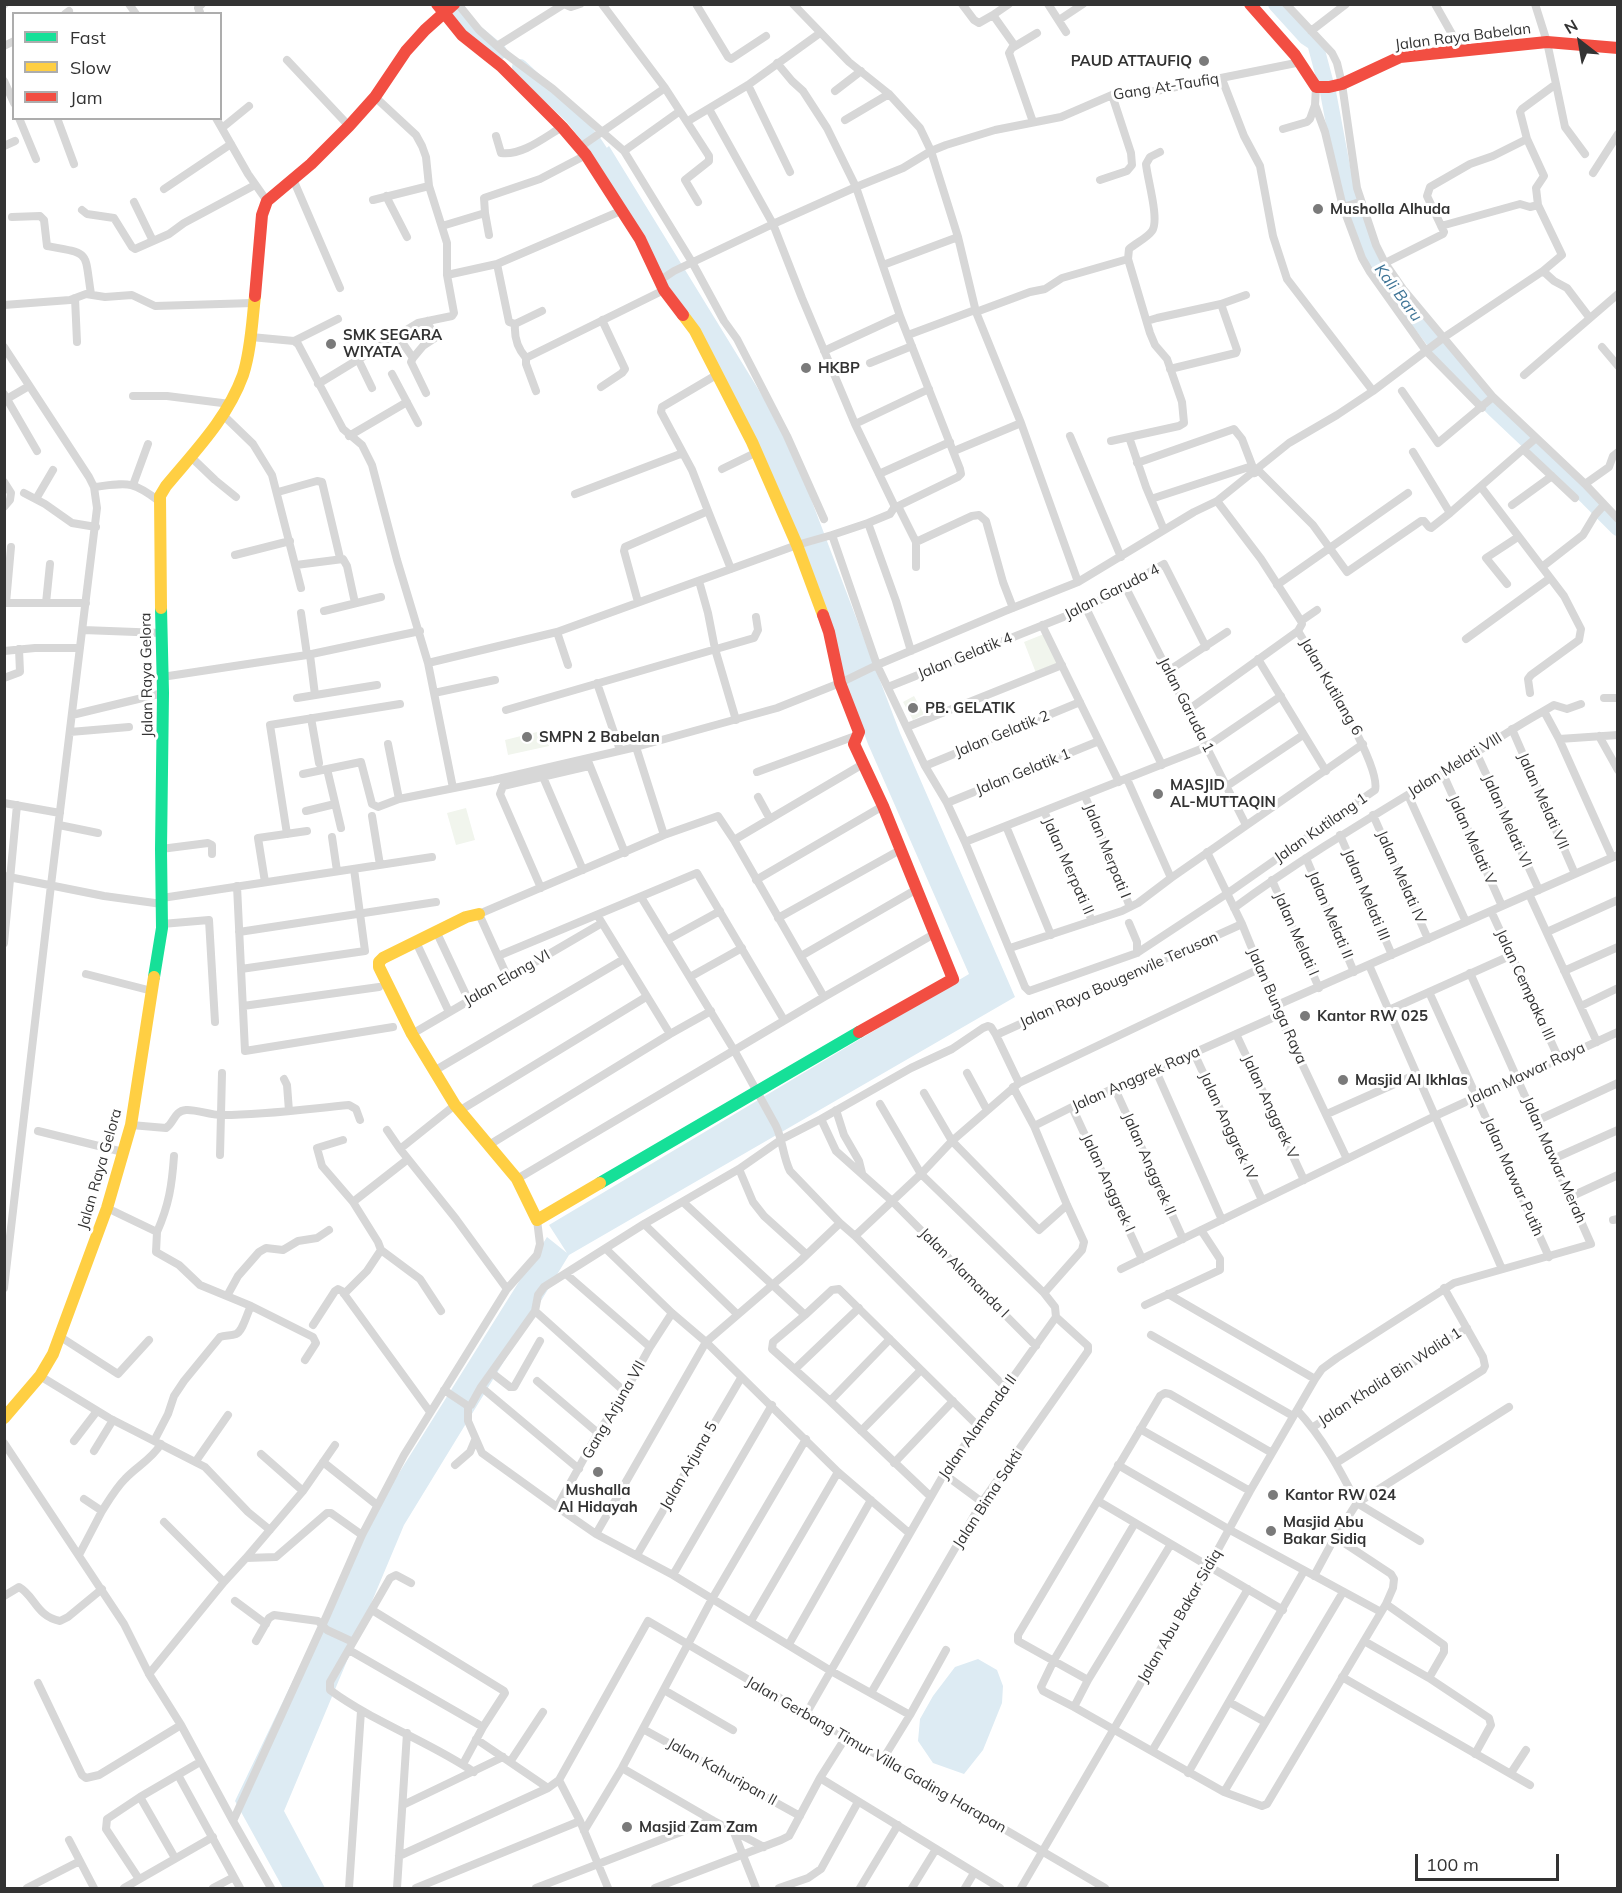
<!DOCTYPE html>
<style>
body{margin:0}
#map{position:relative;width:1622px;height:1893px;overflow:hidden;background:#fff;font-family:Mulish,sans-serif}
canvas{display:block}
.frame{position:absolute;inset:0;border:6px solid #333;pointer-events:none}
.legend{position:absolute;left:12px;top:12px;width:210px;height:108px;box-sizing:border-box;background:#fff;border:2px solid #adadad;margin:0;padding:8px 10px;list-style:none;font-size:18px;color:#333}
.legend li{display:flex;align-items:center;gap:12px;height:30px}
.legend b{width:30px;border:2px solid #adadad}
.north{position:absolute;left:1550px;top:12px;width:60px;height:60px;-webkit-text-stroke:4px #fff;paint-order:stroke;rotate:329deg;font-size:16px;font-weight:700;line-height:24px;text-align:center;color:#333}
.north::after{content:'';display:block;margin:auto;width:21px;height:27px;background:#333;clip-path:polygon(50% 0,100% 100%,50% 72%,0 100%)}
.scale{position:absolute;left:1415px;top:1854px;width:144px;height:27px;box-sizing:border-box;border:3px solid #333;border-top:0;padding-left:8px;font-size:18px;line-height:21px;white-space:nowrap;color:#333;-webkit-text-stroke:4px #fff;paint-order:stroke}
</style>
<div id="map">
<canvas width="1622" height="1893"></canvas>
<div class="frame"></div>
<ul class="legend">
<li><b style="height:8px;background:#16e098"></b>Fast</li>
<li><b style="height:8px;background:#ffcf43"></b>Slow</li>
<li><b style="height:8px;background:#f24e42"></b>Jam</li>
</ul>
<div class="north">N</div>
<div class="scale">100 m</div>
</div>
<script>
const g = document.querySelector('canvas').getContext('2d');
g.lineJoin = 'round';
function fill(path, color) {
  g.fillStyle = color;
  g.fill(path, 'evenodd');
}
function trace(path, color, width, dash) {
  g.strokeStyle = color;
  g.lineWidth = width;
  g.lineCap = dash ? 'butt' : 'round';
  g.setLineDash(dash || []);
  g.stroke(path);
}
function write(font, color, halo, rows, align = 'center') {
  g.font = font + ' Mulish,sans-serif';
  g.lineWidth = 6;
  g.setLineDash([]);
  g.textBaseline = 'middle';
  g.strokeStyle = halo;
  g.fillStyle = color;
  for (const [text, x, y, turn = 0] of rows) {
    g.save();
    g.translate(x, y);
    g.rotate((+turn || 0) * Math.PI / 180);
    g.textAlign = isNaN(turn) ? turn : align;
    if (halo) g.strokeText(text, 0, 0);
    g.fillText(text, 0, 0);
    g.restore();
  }
}
const green = new Path2D(`
 M1044 634 1057 664 1036 673 1024 642Z
 M914 696 924 714 913 720 903 702Z
 M545 730 549 746 508 755 505 740Z
 M466 808 475 840 456 845 447 813Z`);
const water = new Path2D(`
 M609 146 787 436 900 733 1015 997 569 1255 404 1525 284 1811 325 1888H283L235 1801 372 1516 547 1237 567 1253 549 1225 969 974 868 744 752 442 596 157Z
 M978 1659 997 1670 1003 1686 1002 1703 983 1750 964 1774 933 1763 918 1741 920 1719 933 1696 955 1667Z`);
const river = new Path2D(`
 M449 4 470 28 499 52
 M1276 4 1306 37 1315 43 1328 92 1344 177 1349 196 1356 213 1367 253 1453 366 1495 410 1588 498 1618 528
 M520 67 572 116 594 143 612 170`);
const street = new Path2D(`
 M129 4 136 14
 M458 4 479 30 506 54 553 89 624 151 692 262 724 321 737 339 787 436 824 519
 M602 4 665 88 709 156V161L685 180 698 202
 M696 4 728 57 731 59 766 36
 M793 4 849 62 889 94 920 128 931 151 958 237 976 312 1021 423 1078 582
 M962 4 974 20 979 23 993 15 1015 46
 M1048 4 1066 32
 M1286 4 1332 53 1337 63 1342 84 1357 188 1376 245 1385 263 1403 289 1493 397 1585 484 1618 519
 M1435 4 1461 50
 M4 5 5 4
 M65 14 69 11
 M198 14 200 12 198 8 202 4
 M993 15 1009 4
 M1059 20 1083 4
 M1311 31 1346 4
 M4 46 14 41
 M497 46 564 4 571 7 580 4
 M287 60 349 126
 M777 63 792 81 803 91 827 128 856 187 900 316 960 469 961 474 958 477 894 508
 M1222 79 1244 136 1260 166 1273 236 1287 279 1373 391
 M4 81 14 103
 M1556 84 1565 127 1585 154
 M748 85 790 172
 M1316 87 1315 105 1325 132 1343 207
 M835 91 861 71
 M709 109 773 224 802 298 855 424 894 505V508L890 514 868 523 896 601 911 651
 M19 118 36 159
 M57 118 74 164
 M216 118 248 174 267 201
 M845 120 889 94
 M688 121 748 85 820 33
 M1033 122 1009 53 1012 48 1037 33
 M222 128 249 106
 M1283 129 1307 122 1310 119 1315 105
 M496 136 501 153C522 156 545 137 562 127
 M1527 139 1544 176 1536 188 1538 205 1562 255 1543 271 1554 281 1567 288 1589 317
 M583 145 665 88
 M4 146 15 141
 M624 151 680 111
 M1593 173 1618 134
 M293 179 340 288
 M1100 180 1127 171 1132 165 1131 153 1112 95
 M164 189 231 144
 M386 196 407 237
 M373 200 429 186
 M134 202 153 241
 M1360 202 1343 207 1362 258 1370 272 1426 351 1482 408
 M82 210 87 214 114 218 132 247 135 249 169 234 184 223 255 185
 M12 217 40 216 44 220 47 246C92 254 84 251 91 294
 M442 226 485 213
 M1441 226 1520 204 1530 207 1538 205
 M489 235 485 213 484 198 540 179 586 155
 M1128 259 1129 249C1136 243 1147 238 1152 231 1160 220 1147 178 1146 164L1150 157 1160 152
 M1385 263 1443 234 1444 232 1427 196 1430 187 1470 164 1493 156 1527 139 1520 112 1522 109 1556 84 1547 42 1535 4
 M497 264 509 322 515 324 542 311
 M883 265 958 237
 M447 275 497 264 623 210
 M659 281 674 271 773 224 856 187 903 168 931 151 946 145 995 130 1061 117 1112 95 1156 91 1301 62
 M75 298 77 342
 M4 305 70 300 86 294 105 297 132 295 155 306 253 303
 M976 312 1030 292 1045 289 1062 278 1128 259 1150 333 1155 345 1167 359 1182 402 1184 423 1179 426 1111 441
 M1147 321 1157 318 1221 304 1246 295
 M515 324C514 337 517 348 526 358
 M397 335 413 358 411 362 426 393
 M908 335 975 310
 M251 337 294 341 298 344 343 429 362 445 372 465 397 560 428 663 453 788
 M294 341 338 319
 M4 347 89 477 94 487 97 508 51 885 4 1288
 M1602 347 1618 366
 M824 351 900 316
 M413 358 423 346 435 338 427 321
 M358 359 372 388
 M870 363 912 346
 M1170 369 1236 353 1237 350 1221 304
 M392 374 418 423
 M1524 375 1618 294
 M318 384 418 323 452 316 454 313 447 275V243L429 186 426 157 422 146 416 135 375 97
 M601 387 622 373 625 369 602 320
 M536 391 526 364V358L664 290
 M1402 391 1438 443 1493 397
 M4 394 37 451
 M133 396H167L230 404
 M5 400 29 386
 M223 415 253 444 272 475 301 588
 M855 424 929 389
 M349 436 407 402
 M1070 436 1121 557
 M1129 437 1146 487 1164 530
 M1524 450 1575 498
 M954 451 1021 423
 M1413 452 1450 513
 M191 457 215 480 236 497
 M1137 463 1234 429 1242 439 1255 473
 M722 469 757 452
 M1258 470 1313 525 1347 572 1421 521H1424L1429 527 1431 528 1450 513 1536 438
 M879 474 950 442
 M4 482 11 493 10 500 4 507
 M1585 484 1609 467 1613 456 1618 452
 M133 485 148 444
 M94 487C128 483 131 480 159 501
 M1481 487 1564 596 1581 629 1579 640 1531 675 1528 679 1530 693
 M278 492 317 481 322 482 340 558
 M24 493 45 504 72 523 96 527
 M575 494 683 453
 M36 499 53 470
 M1151 499 1252 466
 M1217 501 1261 559 1301 621
 M1512 505 1552 476
 M898 506 916 542
 M708 511 731 569
 M832 535 877 665 925 766 947 803 965 842 1025 987 1029 991 1137 953 1228 893 1375 790C1382 765 1314 658 1298 631
 M235 555 290 541
 M296 565 343 559 347 566 355 603
 M916 567V542L972 516 979 515 986 521 1003 582 1013 608
 M1542 567 1583 535 1595 515 1604 505
 M699 581 708 613 715 649 736 720
 M1507 584 1486 558 1518 537
 M1277 585 1408 493
 M1125 586 1246 825
 M638 602 624 551 625 547 708 511 692 470 661 412 662 407 718 374
 M4 603H86
 M6 603 11 547
 M46 603 50 564
 M1086 608 1162 765
 M324 611 381 597
 M301 613 307 655
 M1042 625 1119 782
 M83 630 162 633
 M557 632 568 665
 M1466 639 1550 578
 M4 651 35 648H80
 M310 655 315 695
 M1258 659 1326 771
 M428 663 557 632 797 545 832 535 868 523
 M1168 671 1227 632
 M162 677 307 655 420 631
 M4 678 20 672 19 649
 M597 683 620 750
 M888 687 1086 608 1164 564 1206 647
 M434 693 495 680
 M297 698 377 685
 M1604 698H1618
 M506 710 754 638 758 630 756 617
 M1188 710 1298 631 1302 624 1301 621 1317 610
 M1542 712 1554 705 1567 709 1581 704
 M72 715 163 693
 M311 718 319 763
 M907 727 1062 665
 M1512 729 1575 874
 M70 732 129 727
 M1599 736 1618 770
 M1559 739 1618 735
 M388 744 399 799
 M636 747 664 835
 M1476 752 1539 890
 M588 761 625 853
 M925 766 1080 702
 M327 769 341 828
 M757 772 858 735
 M303 774 361 762 372 804 378 807 399 799 494 780 636 747 777 708 840 683 877 665 1005 611 1078 582 1194 512 1217 501 1289 443 1337 415 1373 391 1443 338 1543 271
 M1443 774 1502 906
 M543 777 583 870
 M1127 779 1171 878
 M1227 786 1303 735
 M1408 795 1466 922
 M1085 796 1130 907
 M758 797 770 819
 M4 803 60 813
 M947 803 1099 741
 M306 811 335 804
 M1044 811 1092 921
 M1373 815 1428 939
 M372 816 380 865
 M59 825 98 833
 M1006 826 1051 935
 M287 834 270 725 400 704
 M1340 835 1392 955
 M332 837 337 871
 M734 840 863 764
 M965 842 1206 747 1281 696
 M161 849 208 843 212 845V854
 M1207 852 1242 924 1279 1015 1347 1159
 M1306 858 1354 972
 M4 876 104 896 162 904
 M756 880 883 806
 M1272 880 1319 988
 M265 882 258 838 307 831
 M237 886 245 1051 393 1027
 M541 888 500 794 503 786 589 766
 M1529 894 1597 1042
 M641 897 734 1050 776 1126C783 1141 783 1157 790 1171L840 1223 855 1236 1005 1387
 M162 898 432 857
 M1234 908C1299 860 1368 819 1437 777 1472 756 1506 732 1542 712L1545 713 1559 739 1612 857
 M1491 911 1559 1059
 M599 918 670 1034
 M778 918 900 850
 M1129 923 1137 942V953
 M162 924 209 920 215 1022
 M436 931 469 1001
 M239 932 436 902
 M1547 932 1618 900
 M667 940 720 911
 M416 942 449 1012
 M4 943 17 805
 M1010 948 1122 911 1138 903 1171 878 1363 744
 M498 956 697 873 784 1020
 M801 956 917 889
 M1369 965 1502 1269
 M241 969 365 951 354 869
 M1564 971 1618 947
 M86 974 152 991
 M690 977 742 948
 M508 978 479 914 664 835 718 816 734 840 824 997
 M1429 992 1549 1257
 M243 1006 379 987
 M1275 1006 1618 855
 M1581 1006 1618 988
 M1389 1010 1512 955
 M412 1034 602 923
 M1236 1034 1304 1180
 M996 1035 1242 924
 M1194 1053 1262 1200
 M434 1071 624 959
 M1156 1071 1222 1220
 M967 1073 987 1110
 M284 1079 287 1085 289 1111
 M1013 1087 1034 1126 1072 1107 1279 1015
 M1115 1089 1183 1239
 M924 1093 952 1141 1039 1230 1067 1205
 M1072 1107 1142 1259
 M836 1110 844 1135 859 1161 862 1173
 M459 1111 646 997
 M1327 1114 1417 1074
 M821 1119 836 1151 892 1201 1036 1346
 M1536 1121 1618 1083
 M131 1125 166 1128C174 1123 174 1111 186 1110 196 1109 212 1116 223 1115 265 1115 307 1109 349 1105L356 1109 360 1120
 M1034 1126 1067 1205 1084 1242 1082 1250 1044 1293
 M387 1130 400 1149 456 1219 507 1289
 M38 1131 123 1152
 M343 1140 317 1148 322 1166 353 1202 378 1242 381 1250 420 1279 441 1311
 M489 1145 670 1034 711 1011
 M400 1149 455 1105
 M220 1155 222 1073
 M1553 1159 1618 1130
 M739 1169 753 1202 764 1216 806 1254
 M517 1179 824 997 934 934
 M1570 1197 1618 1175
 M353 1202 408 1159
 M683 1202 805 1315 773 1342 772 1349 830 1401 930 1496
 M107 1208 157 1232 156 1252 179 1265 200 1285 251 1306 313 1337 316 1343 305 1360
 M1613 1220 1618 1219
 M644 1224 737 1314
 M157 1232C169 1205 172 1185 174 1156
 M855 1236 921 1174 952 1141 1019 1083 1259 969
 M606 1249 672 1313 706 1342 838 1472 909 1533
 M1121 1269 1435 1116 1618 1032
 M566 1274 650 1347
 M344 1294 367 1271 381 1250
 M1168 1294 1315 1379
 M227 1296 238 1276 259 1252 266 1248 283 1250 298 1241 317 1238 329 1230
 M1145 1305 1220 1270V1259L1201 1230
 M535 1311 625 1392
 M805 1315 832 1290 839 1289 977 1425
 M313 1325 335 1291 338 1289 342 1291 430 1412
 M1151 1335 1293 1416
 M59 1336 118 1374 149 1340
 M795 1369 859 1308
 M492 1373 510 1387H514L540 1341
 M40 1376 109 1418 205 1467 248 1512 270 1530
 M537 1381 598 1433
 M481 1387 579 1469
 M444 1390 468 1406 471 1405 481 1387 535 1311 538 1295 544 1287 644 1224 739 1169 782 1139 821 1119 911 1068 952 1049 983 1028 988 1026 991 1027 996 1035 1019 1083
 M830 1401 890 1339
 M468 1406V1421L482 1453 557 1507 596 1534 673 1575 831 1671 910 1715 883 1759
 M1297 1410C1323 1438 1340 1470 1357 1503L1509 1407
 M1313 1427 1467 1328
 M1140 1429 1250 1491
 M861 1431 921 1370
 M74 1441 97 1411
 M154 1441 168 1414 174 1396 184 1381 220 1337C225 1335 231 1336 236 1334 243 1331 247 1313 251 1306
 M4 1443 124 1624 149 1674 181 1725 233 1821 327 1615 362 1535 404 1455 507 1289 537 1255 540 1244 537 1220
 M94 1451 113 1420
 M261 1454 303 1491
 M196 1461 228 1415
 M323 1462 377 1505
 M894 1463 953 1401
 M1336 1463 1483 1370 1485 1366 1483 1357 1444 1288
 M455 1465 470 1452 475 1440
 M1118 1465 1230 1530 1381 1612
 M944 1474 982 1502
 M1098 1501 1283 1610
 M557 1507 598 1433 625 1392 650 1347 672 1313
 M102 1511C109 1500 116 1488 125 1479 137 1466 151 1460 161 1444
 M164 1522 224 1582
 M596 1534 706 1342 799 1262 840 1223
 M1171 1544 1088 1680 1074 1707 1224 1792 1262 1806 1267 1804 1386 1604 1393 1588 1394 1579 1391 1574 1335 1537
 M79 1555 102 1511 84 1499
 M637 1555 741 1378
 M246 1558 303 1491 335 1445
 M673 1575 772 1405
 M1314 1576 1335 1537 1357 1503 1420 1541
 M411 1583 396 1575 390 1578 330 1682V1690C375 1723 428 1741 474 1772
 M4 1596 19 1587C35 1596 36 1616 60 1621L68 1617 102 1589
 M235 1601 266 1624
 M1386 1604 1444 1645V1652L1429 1678
 M372 1610 504 1691 505 1693 483 1727 463 1764
 M751 1621 838 1472
 M256 1641 269 1618 274 1615 318 1621 327 1630 353 1642
 M1364 1641 1429 1678 1489 1718 1491 1725 1475 1754
 M789 1644 871 1500
 M349 1650 483 1727
 M149 1674 224 1582 246 1558 276 1557 327 1513H331L362 1535
 M1342 1677 1530 1785
 M1088 1680 1018 1641V1635L1160 1396 1165 1393 1170 1394 1272 1453
 M38 1683 82 1775 86 1778 99 1775 181 1725
 M664 1690 733 1730
 M871 1693 982 1502 1088 1351V1346L1056 1317
 M1229 1702 1265 1722
 M1074 1707 1043 1691 1041 1687 1054 1660 1135 1523
 M806 1714 944 1474 1056 1317 1055 1307 1044 1293 921 1174 880 1104
 M910 1715 946 1650
 M643 1729 800 1816
 M476 1739 548 1788 559 1780 580 1821 608 1888
 M1152 1751 1248 1589
 M510 1762 543 1712
 M622 1768 712 1820 764 1847
 M1188 1773 1304 1571
 M1511 1773 1526 1750
 M178 1775 240 1888
 M820 1778 1000 1888
 M559 1780 648 1621 1105 1888
 M1224 1792 1343 1592
 M403 1805 503 1757
 M233 1821 271 1888
 M733 1830 756 1888
 M584 1831 622 1768 712 1599 806 1439
 M69 1840 94 1888
 M399 1856 548 1788
 M175 1858 140 1797 200 1762
 M139 1879 106 1829 107 1819 140 1797
 M27 1888 80 1861
 M124 1888 213 1837
 M213 1888 234 1877
 M349 1888 361 1711
 M397 1888 407 1733
 M416 1888 580 1821
 M536 1888 712 1820
 M655 1888 781 1840 789 1836 820 1778 846 1737
 M779 1888 808 1878 821 1869 858 1802
 M860 1888 898 1825
 M912 1888 936 1849
 M965 1888 974 1873
 M1021 1888 1209 1566 1250 1491 1315 1379 1322 1369 1337 1358 1454 1283 1591 1244 1470 973`);
const fast = new Path2D(`
 M154 977 162 928 161 849 163 693 161 608
 M600 1183 859 1032`);
const slow = new Path2D(`
 M683 315 695 331 752 442 797 545 823 615
 M161 608 160 496 166 486C195 451 227 419 243 375 251 350 252 322 255 296
 M479 914 466 917 383 958 379 962V967L412 1034 455 1105 517 1179 537 1220 600 1183
 M4 1418 40 1376 53 1354 107 1208 131 1125 154 977`);
const jam = new Path2D(`
 M437 4 462 35 501 66 562 127 586 155 640 239 664 290 683 315
 M1250 4 1295 55 1316 87H1329L1342 84 1400 57 1547 42 1618 48
 M255 296 262 215 267 201 311 164 349 126 375 97 406 51 425 30 454 4
 M823 615 829 632 840 683 859 732 854 744 883 806 953 979 859 1032`);
const markers = [
 [1204,61,6,"#7a7a7a"],
 [1318,209,6,"#7a7a7a"],
 [331,344,6,"#7a7a7a"],
 [806,368,6,"#7a7a7a"],
 [913,708,6,"#7a7a7a"],
 [527,737,6,"#7a7a7a"],
 [1158,794,6,"#7a7a7a"],
 [1305,1016,6,"#7a7a7a"],
 [1343,1080,6,"#7a7a7a"],
 [598,1472,6,"#7a7a7a"],
 [1273,1495,6,"#7a7a7a"],
 [1271,1531,6,"#7a7a7a"],
 [627,1827,6,"#7a7a7a"]
];
const streetNames = [
 ["Jalan Raya Babelan",1463,37,-7],
 ["Gang At-Taufiq",1166,87,-9],
 ["Jalan Garuda 4",1112,592,-27],
 ["Jalan Gelatik 4",965,656,-22],
 ["Jalan Raya Gelora",147,675,-91],
 ["Jalan Kutilang 6",1331,687,60],
 ["Jalan Garuda 1",1186,705,63],
 ["Jalan Gelatik 2",1002,734,-22],
 ["Jalan Melati VIII",1455,765,-32],
 ["Jalan Gelatik 1",1023,772,-22],
 ["Jalan Melati VII",1543,801,66],
 ["Jalan Melati VI",1507,821,66],
 ["Jalan Kutilang 1",1321,828,-35],
 ["Jalan Melati V",1472,840,66],
 ["Jalan Merpati I",1107,851,68],
 ["Jalan Merpati II",1068,866,66],
 ["Jalan Melati IV",1401,877,66],
 ["Jalan Melati III",1366,895,67],
 ["Jalan Melati II",1330,915,67],
 ["Jalan Melati I",1296,934,66],
 ["Jalan Elang VI",507,978,-30],
 ["Jalan Raya Bougenvile Terusan",1119,980,-24],
 ["Jalan Cempaka III",1525,985,65],
 ["Jalan Bunga Raya",1277,1006,66],
 ["Jalan Mawar Raya",1526,1074,-25],
 ["Jalan Anggrek Raya",1136,1079,-24],
 ["Jalan Anggrek V",1270,1107,65],
 ["Jalan Anggrek IV",1228,1126,65],
 ["Jalan Mawar Merah",1554,1160,66],
 ["Jalan Anggrek II",1149,1164,66],
 ["Jalan Raya Gelora",100,1169,-74],
 ["Jalan Mawar Putih",1513,1177,66],
 ["Jalan Anggrek I",1108,1183,65],
 ["Jalan Alamanda I",964,1273,45],
 ["Jalan Khalid Bin Walid 1",1390,1377,-33],
 ["Gang Arjuna VII",614,1410,-60],
 ["Jalan Alamanda II",978,1427,-55],
 ["Jalan Arjuna 5",689,1466,-60],
 ["Jalan Bima Sakti",988,1499,-57],
 ["Jalan Abu Bakar Sidiq",1180,1616,-60],
 ["Jalan Gerbang Timur Villa Gading Harapan",876,1755,30],
 ["Jalan Kahuripan II",722,1772,29]
];
const poiNames = [
 ["PAUD ATTAUFIQ",1192,61,"right"],
 ["Musholla Alhuda",1330,209],
 ["SMK SEGARA",343,335],
 ["WIYATA",343,352],
 ["HKBP",818,368],
 ["PB. GELATIK",925,708],
 ["SMPN 2 Babelan",539,737],
 ["MASJID",1170,785],
 ["AL-MUTTAQIN",1170,802],
 ["Kantor RW 025",1317,1016],
 ["Masjid Al Ikhlas",1355,1080],
 ["Mushalla",598,1490,"center"],
 ["Al Hidayah",598,1507,"center"],
 ["Kantor RW 024",1285,1495],
 ["Masjid Abu",1283,1522],
 ["Bakar Sidiq",1283,1539],
 ["Masjid Zam Zam",639,1827]
];
const waterNames = [
 ["Kali Baru",1398,293,53]
];
fill(green, '#f1f5ed');
fill(water, '#ddebf3');
trace(river, '#ddebf3', 16);
trace(street, '#d7d7d7', 8);
trace(fast, '#16e098', 12);
trace(slow, '#ffcf43', 12);
trace(jam, '#f24e42', 12);
for (const [x, y, r, color] of markers) {
  const dot = new Path2D();
  dot.arc(x, y, r, 0, 2 * Math.PI);
  g.fillStyle = color;
  g.fill(dot);
  trace(dot, '#fff', 2);
}
write('15px', '#333', '#fff', streetNames);
write('bold 15px', '#333', '#fff', poiNames, 'left');
write('italic 16px', '#3f7597', '#fff', waterNames);
</script>
